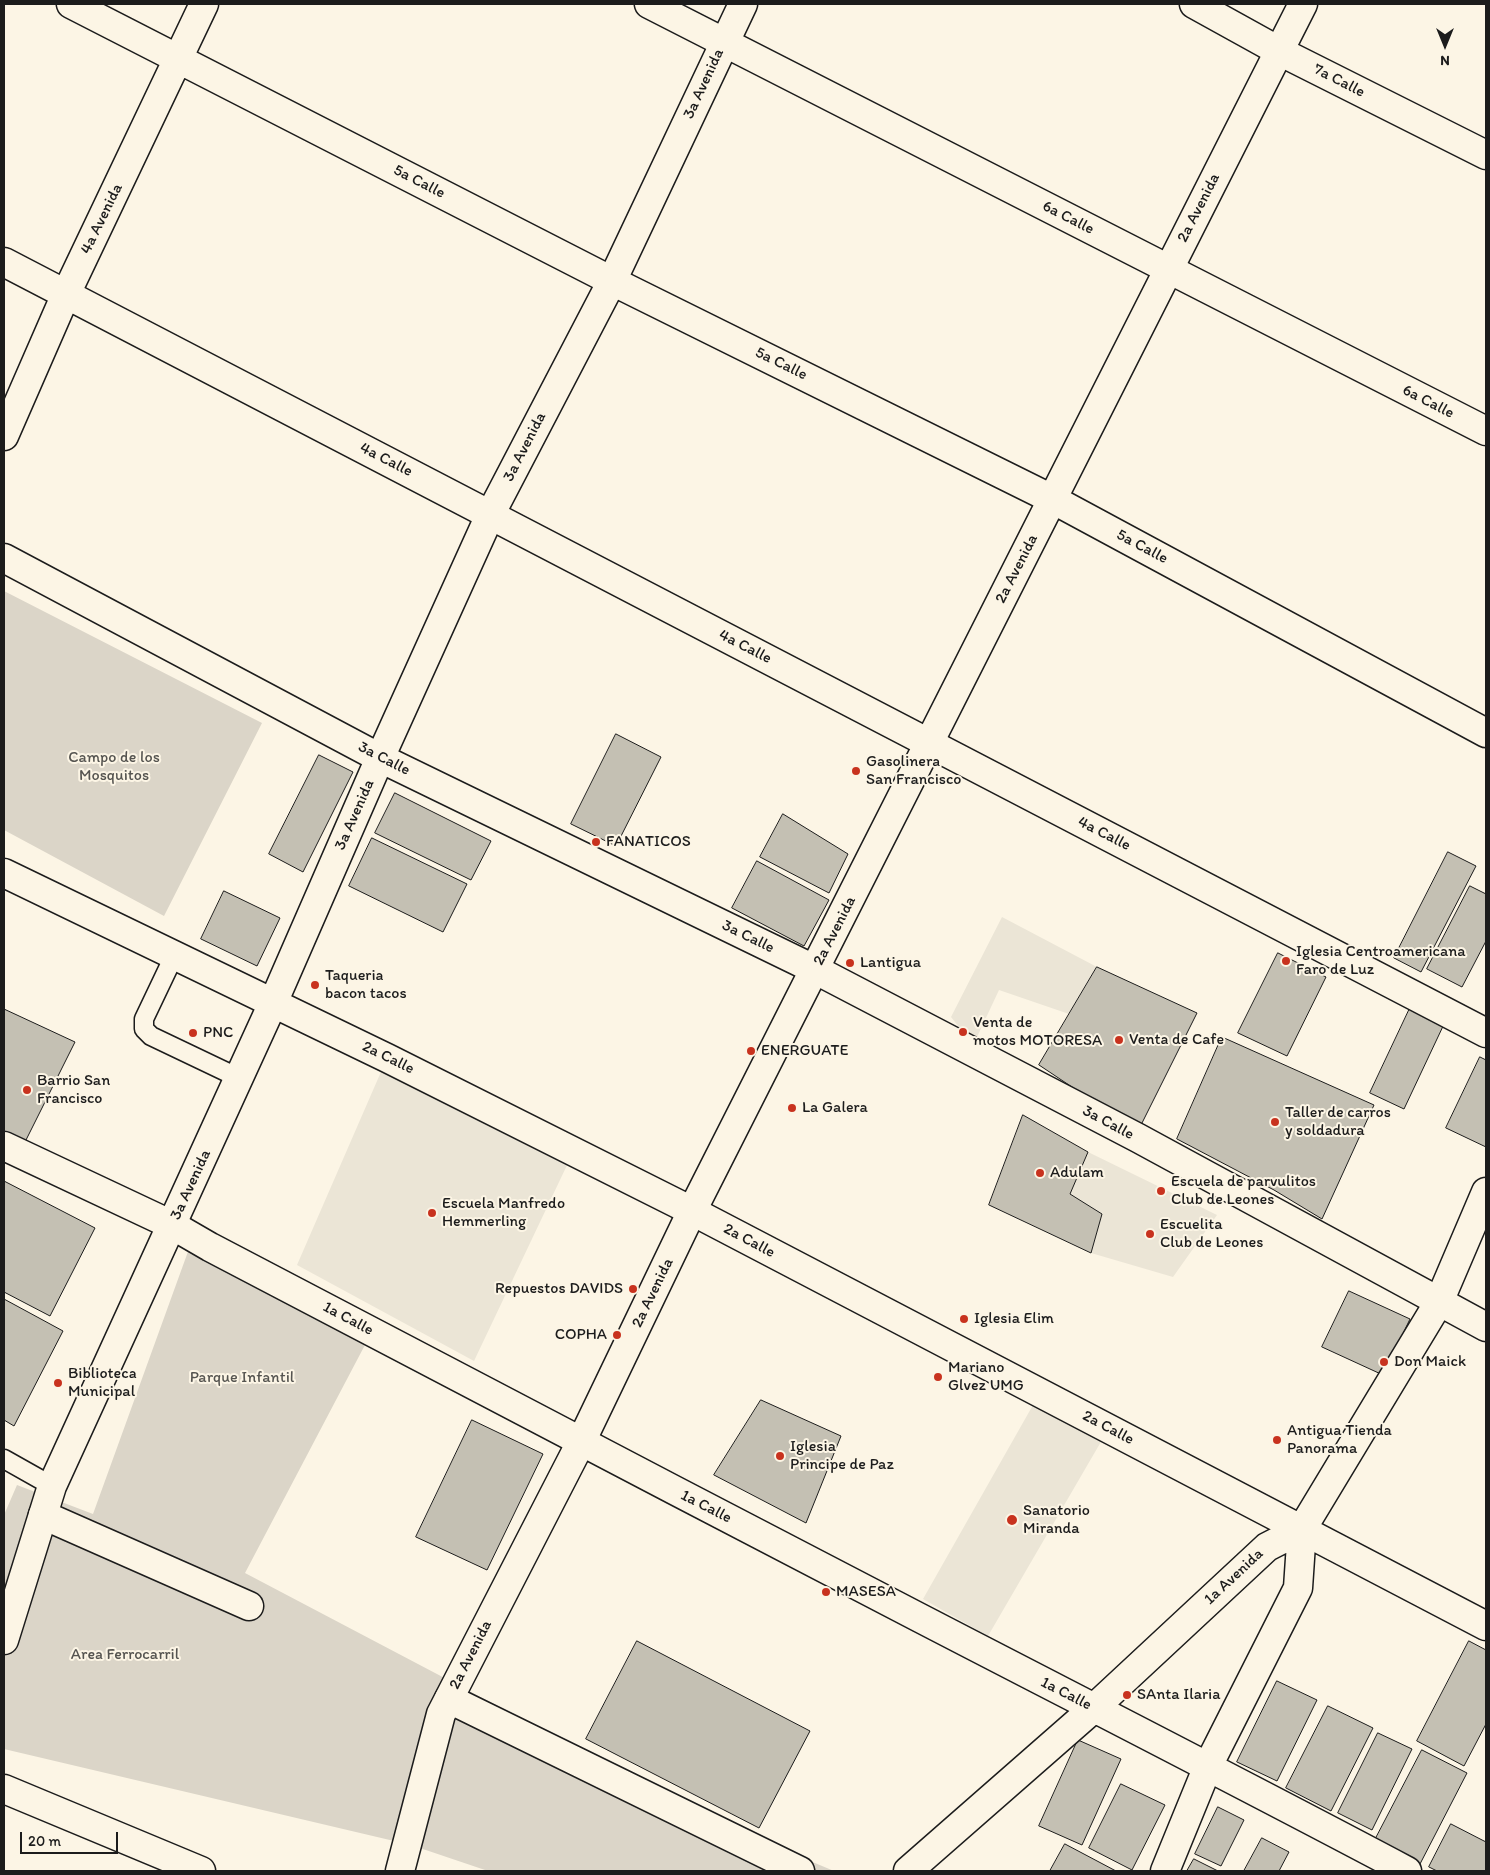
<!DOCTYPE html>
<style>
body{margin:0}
#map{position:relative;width:1490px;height:1875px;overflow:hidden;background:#fcf5e5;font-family:Itim,sans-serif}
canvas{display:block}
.frame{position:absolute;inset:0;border:5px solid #1c1c1c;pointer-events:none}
.north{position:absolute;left:1420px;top:20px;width:50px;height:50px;-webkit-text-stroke:4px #fcf5e5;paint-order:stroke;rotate:180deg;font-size:14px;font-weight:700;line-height:20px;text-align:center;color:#1c1c1c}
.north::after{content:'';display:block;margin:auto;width:18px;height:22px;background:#1c1c1c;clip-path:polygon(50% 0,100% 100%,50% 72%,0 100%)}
.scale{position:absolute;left:20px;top:1832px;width:98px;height:22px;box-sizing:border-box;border:2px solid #1c1c1c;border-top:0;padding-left:6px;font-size:15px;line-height:18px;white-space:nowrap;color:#1c1c1c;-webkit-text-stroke:4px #fcf5e5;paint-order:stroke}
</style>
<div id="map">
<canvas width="1490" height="1875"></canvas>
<div class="frame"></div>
<div class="north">N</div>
<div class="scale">20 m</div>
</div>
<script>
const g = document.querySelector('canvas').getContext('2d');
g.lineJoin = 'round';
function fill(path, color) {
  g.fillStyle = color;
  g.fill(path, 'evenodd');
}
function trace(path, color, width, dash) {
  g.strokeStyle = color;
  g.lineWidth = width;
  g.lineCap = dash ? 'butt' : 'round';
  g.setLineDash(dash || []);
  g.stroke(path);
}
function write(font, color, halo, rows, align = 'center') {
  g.font = font + ' Itim,sans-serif';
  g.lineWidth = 4;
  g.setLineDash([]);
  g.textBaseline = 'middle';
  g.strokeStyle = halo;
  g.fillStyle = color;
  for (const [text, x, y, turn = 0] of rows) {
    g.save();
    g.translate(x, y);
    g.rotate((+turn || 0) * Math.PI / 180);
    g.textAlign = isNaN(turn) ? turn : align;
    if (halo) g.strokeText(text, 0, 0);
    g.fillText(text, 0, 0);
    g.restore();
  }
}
const built = new Path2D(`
 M1002 917 1097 967 1069 1014 999 990 977 1037 963 1032 951 1017Z
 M387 1058 569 1161 474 1361 297 1265Z
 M1088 1152 1217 1215 1173 1277 1091 1253 1102 1214 1070 1194Z
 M1033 1405 1102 1440 988 1636 923 1599Z`);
const green = new Path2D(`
 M4 591 262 723 164 916 4 830Z
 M194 1235 366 1343 245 1573 722 1824 834 1871H488L411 1845 4 1749V1515L17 1485 93 1514Z`);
const building = new Path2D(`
 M616 734 661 757 616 846 571 824Z
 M319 755 353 772 303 872 269 854Z
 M395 793 491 841 471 880 375 833Z
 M783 814 848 854 829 893 760 857Z
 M372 838 467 884 443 932 349 886Z
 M1448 852 1476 866 1421 972 1394 958Z
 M757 861 829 900 804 946 732 908Z
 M1470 886 1486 894V941L1462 987 1427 969Z
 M224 891 280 918 257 966 201 939Z
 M1278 953 1326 977 1287 1056 1238 1033Z
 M1097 967 1197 1013 1138 1131 1039 1065Z
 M1411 1006 1445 1022 1404 1109 1370 1093Z
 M4 1009 75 1042 21 1150 4 1137Z
 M1222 1037 1374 1105 1322 1219 1274 1190 1177 1139Z
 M1480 1057 1486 1060V1147L1446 1128Z
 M1023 1115 1088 1152 1070 1194 1102 1214 1091 1253 989 1205Z
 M4 1181 95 1228 50 1316 4 1292Z
 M1349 1291 1410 1319 1383 1375 1322 1347Z
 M4 1299 63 1331 14 1426 4 1420Z
 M761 1400 841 1436 806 1523 714 1475Z
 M472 1420 543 1454 487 1570 416 1537Z
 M637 1641 810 1731 759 1828 586 1739Z
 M1469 1641 1486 1650V1724L1464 1766 1417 1741Z
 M1277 1681 1317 1700 1277 1781 1237 1762Z
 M1328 1706 1373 1728 1331 1811 1286 1788Z
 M1378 1733 1412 1749 1372 1830 1338 1813Z
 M1078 1740 1121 1759 1082 1845 1039 1826Z
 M1422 1750 1467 1773 1420 1864 1375 1840Z
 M1121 1784 1165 1805 1132 1870 1089 1848Z
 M1218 1807 1244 1820 1221 1866 1195 1854Z
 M1451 1824 1486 1842V1871H1437L1429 1867Z
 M1262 1838 1289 1852 1279 1871H1244Z
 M1065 1844 1116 1871H1050Z
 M1194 1859 1218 1871H1187Z`);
const service = new Path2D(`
 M174 956 144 1019V1029L151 1036 239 1078
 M4 1459 52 1486`);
const minor = new Path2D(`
 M71 4 612 281 1052 499 1486 733
 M649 4 1486 431
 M1194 4 1279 51 1486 155
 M4 262 1486 1033
 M4 436 66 294 204 4
 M4 558 380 758
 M4 873 387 1058 692 1211 1486 1626
 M4 1146 172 1225 210 1247C446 1371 683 1495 920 1618 1082 1702 1245 1785 1407 1871
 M43 1515 249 1606
 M449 1699 800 1871
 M4 1789 201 1871
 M908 1871 1094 1708 1267 1547 1302 1529 1439 1302 1486 1192
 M1165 1871 1208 1766 1298 1588 1302 1529`);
const tertiary = new Path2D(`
 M380 758 816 970 1138 1138 1486 1327`);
const secondary = new Path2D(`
 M4 1640 52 1486 273 1003 380 758 490 515 612 281 743 4
 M400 1871 441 1714 581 1442 692 1211 1303 4`);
const markers = [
 [856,771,5,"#c8321e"],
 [596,842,5,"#c8321e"],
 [1286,961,5,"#c8321e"],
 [850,963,5,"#c8321e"],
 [315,985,5,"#c8321e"],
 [963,1032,5,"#c8321e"],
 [193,1033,5,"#c8321e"],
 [1119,1040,5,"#c8321e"],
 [751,1051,5,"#c8321e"],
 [27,1090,5,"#c8321e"],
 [792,1108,5,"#c8321e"],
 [1275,1122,5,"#c8321e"],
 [1040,1173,5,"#c8321e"],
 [1161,1191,5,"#c8321e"],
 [432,1213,5,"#c8321e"],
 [1150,1234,5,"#c8321e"],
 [633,1289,5,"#c8321e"],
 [964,1319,5,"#c8321e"],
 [617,1335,5,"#c8321e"],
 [1384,1362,5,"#c8321e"],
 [938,1377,5,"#c8321e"],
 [58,1383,5,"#c8321e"],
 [1277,1440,5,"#c8321e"],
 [780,1456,5,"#c8321e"],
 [1012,1520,6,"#c8321e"],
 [826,1592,5,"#c8321e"],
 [1127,1695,5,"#c8321e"]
];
const streetNames = [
 ["7a Calle",1339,81,27],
 ["3a Avenida",704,84,-65],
 ["5a Calle",419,182,27],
 ["2a Avenida",1199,208,-63],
 ["6a Calle",1068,218,27],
 ["4a Avenida",102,219,-64],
 ["5a Calle",781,364,26],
 ["6a Calle",1428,402,27],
 ["3a Avenida",525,447,-63],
 ["4a Calle",386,460,27],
 ["5a Calle",1142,547,28],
 ["2a Avenida",1017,569,-63],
 ["4a Calle",745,647,27],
 ["3a Calle",384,759,27],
 ["3a Avenida",355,815,-66],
 ["4a Calle",1104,834,27],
 ["2a Avenida",835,931,-63],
 ["3a Calle",748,937,26],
 ["2a Calle",388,1058,26],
 ["3a Calle",1108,1123,28],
 ["3a Avenida",191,1185,-65],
 ["2a Calle",749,1241,28],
 ["2a Avenida",653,1293,-64],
 ["1a Calle",348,1319,28],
 ["2a Calle",1108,1428,28],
 ["1a Calle",706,1507,27],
 ["1a Avenida",1234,1577,-43],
 ["2a Avenida",471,1655,-63],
 ["1a Calle",1066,1694,27]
];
const parkNames = [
 ["Campo de los",114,758],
 ["Mosquitos",114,776],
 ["Parque Infantil",242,1378],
 ["Area Ferrocarril",125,1655]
];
const poiNames = [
 ["Gasolinera",866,762],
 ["San Francisco",866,780],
 ["FANATICOS",606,842],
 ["Iglesia Centroamericana",1296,952],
 ["Faro de Luz",1296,970],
 ["Lantigua",860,963],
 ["Taqueria",325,976],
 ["bacon tacos",325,994],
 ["Venta de",973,1023],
 ["motos MOTORESA",973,1041],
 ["PNC",203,1033],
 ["Venta de Cafe",1129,1040],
 ["ENERGUATE",761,1051],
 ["Barrio San",37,1081],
 ["Francisco",37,1099],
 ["La Galera",802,1108],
 ["Taller de carros",1285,1113],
 ["y soldadura",1285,1131],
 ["Adulam",1050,1173],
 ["Escuela de parvulitos",1171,1182],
 ["Club de Leones",1171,1200],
 ["Escuela Manfredo",442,1204],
 ["Hemmerling",442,1222],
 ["Escuelita",1160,1225],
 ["Club de Leones",1160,1243],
 ["Repuestos DAVIDS",623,1289,"right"],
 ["Iglesia Elim",974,1319],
 ["COPHA",607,1335,"right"],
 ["Don Maick",1394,1362],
 ["Mariano",948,1368],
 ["Glvez UMG",948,1386],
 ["Biblioteca",68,1374],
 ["Municipal",68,1392],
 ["Antigua Tienda",1287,1431],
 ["Panorama",1287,1449],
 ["Iglesia",790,1447],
 ["Principe de Paz",790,1465],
 ["Sanatorio",1023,1511],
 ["Miranda",1023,1529],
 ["MASESA",836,1592],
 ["SAnta Ilaria",1137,1695]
];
fill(built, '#ebe5d6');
fill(green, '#dbd5c8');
fill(building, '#c4c0b3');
trace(building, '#1c1c1c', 1);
trace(service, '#1c1c1c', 21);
trace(minor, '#1c1c1c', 31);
trace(tertiary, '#1c1c1c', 31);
trace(secondary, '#1c1c1c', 31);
trace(service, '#fcf5e5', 18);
trace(minor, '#fcf5e5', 28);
trace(tertiary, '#fcf5e5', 28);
trace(secondary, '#fcf5e5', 28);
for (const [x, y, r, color] of markers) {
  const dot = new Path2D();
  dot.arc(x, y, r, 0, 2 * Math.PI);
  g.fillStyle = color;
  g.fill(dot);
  trace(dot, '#fcf5e5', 2);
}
write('16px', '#1c1c1c', '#fcf5e5', streetNames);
write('16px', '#555450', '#fcf5e5', parkNames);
write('16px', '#1c1c1c', '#fcf5e5', poiNames, 'left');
</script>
